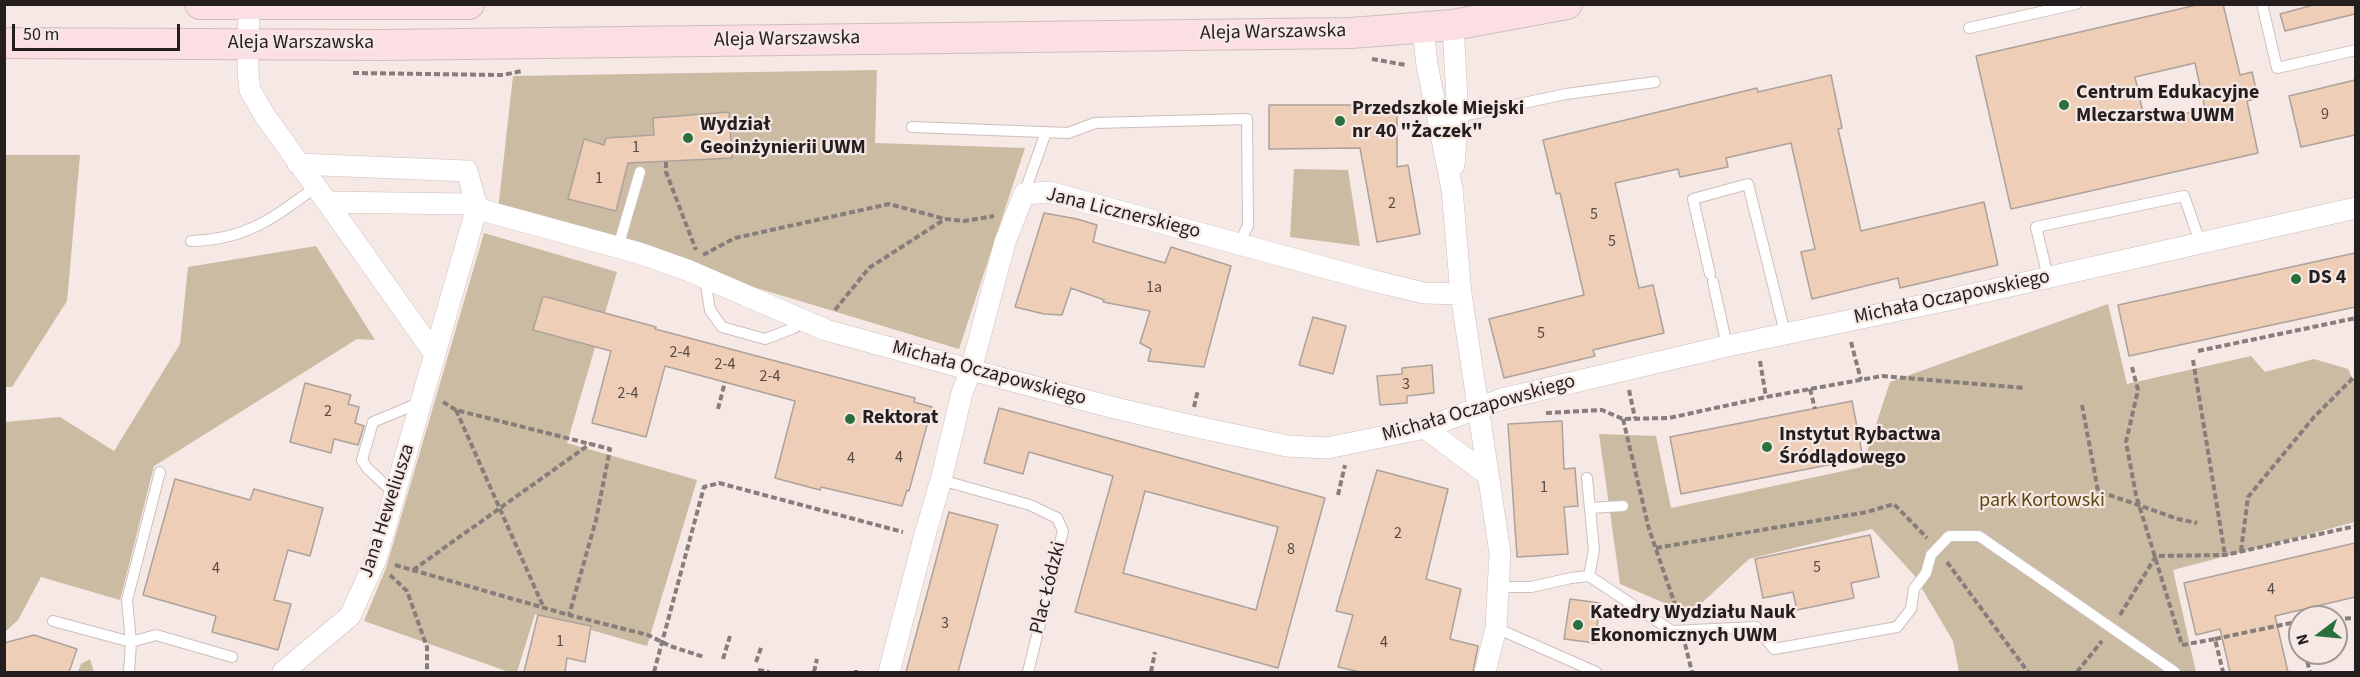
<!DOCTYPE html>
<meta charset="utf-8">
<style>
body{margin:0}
#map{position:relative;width:2360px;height:677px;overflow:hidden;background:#f6e8e4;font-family:"Source Sans 3",sans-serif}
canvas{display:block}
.frame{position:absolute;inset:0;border:6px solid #241f1e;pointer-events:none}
.north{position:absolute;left:2288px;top:605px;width:60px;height:60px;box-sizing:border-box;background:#f6e8e4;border:2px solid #a29895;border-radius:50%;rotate:254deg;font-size:16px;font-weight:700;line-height:24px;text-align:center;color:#241f1e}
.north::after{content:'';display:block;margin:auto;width:21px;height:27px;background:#2a703c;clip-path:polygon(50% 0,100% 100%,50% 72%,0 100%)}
.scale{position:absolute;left:12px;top:24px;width:168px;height:27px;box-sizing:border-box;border:3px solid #241f1e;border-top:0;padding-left:8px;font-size:18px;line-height:21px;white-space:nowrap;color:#241f1e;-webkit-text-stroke:4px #f6e8e4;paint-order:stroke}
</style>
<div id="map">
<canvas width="2360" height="677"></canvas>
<div class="frame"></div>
<div class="north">N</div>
<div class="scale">50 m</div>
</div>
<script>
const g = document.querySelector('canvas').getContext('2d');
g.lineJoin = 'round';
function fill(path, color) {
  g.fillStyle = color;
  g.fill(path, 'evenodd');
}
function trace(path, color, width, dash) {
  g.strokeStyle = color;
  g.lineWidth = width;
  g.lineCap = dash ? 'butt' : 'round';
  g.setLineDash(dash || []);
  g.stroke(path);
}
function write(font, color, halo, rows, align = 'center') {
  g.font = font + ' "Source Sans 3",sans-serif';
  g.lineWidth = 4.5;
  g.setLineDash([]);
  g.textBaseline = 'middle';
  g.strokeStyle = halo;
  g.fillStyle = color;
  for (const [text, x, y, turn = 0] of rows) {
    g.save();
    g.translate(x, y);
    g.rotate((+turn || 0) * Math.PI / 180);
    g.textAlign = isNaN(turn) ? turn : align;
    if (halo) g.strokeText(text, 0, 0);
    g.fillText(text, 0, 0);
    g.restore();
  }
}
const green = new Path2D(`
 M877 70 875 143 1025 148 959 349 498 210 513 76Z
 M5 155H80L67 301 12 387H5Z
 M1294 169 1348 170 1360 246 1290 237Z
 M484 233 617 272 567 443 697 480 647 646 535 614 517 672H509L364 621 386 568Z
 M316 246 375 340 357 339 154 466 120 600 41 577 18 620 5 632V422L60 417 114 451 180 344 188 267Z
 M2108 304 2127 384 2251 356 2265 372 2314 359 2348 369 2356 386 2355 522 2173 570 2196 672H1959L1953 641 1914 575 1872 529 1749 559 1690 614 1620 584 1599 434 1656 436 1671 508 1862 467 1890 382Z
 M90 659 94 672H78L81 664Z`);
const building = new Path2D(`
 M2201 4H2223L2240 75 2252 72 2258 98 2247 101 2258 153 2011 209 1976 56ZM2195 63 2205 109 2145 122 2135 77Z
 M2317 4H2355V14L2285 31 2280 14Z
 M1831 75 1842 128 1838 129 1861 231 1984 202 1998 265 1900 288 1898 278 1812 299 1801 252 1815 249 1791 143 1726 158 1728 167 1680 177 1678 169 1615 183 1639 288 1653 285 1664 333 1593 350 1595 356 1504 378 1489 319 1584 295 1560 193 1556 194 1543 140 1757 88 1758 92Z
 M2355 80V135L2301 147 2289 96Z
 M1269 105H1397V167L1408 165 1420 234 1377 242 1360 148 1269 149Z
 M729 112 732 158 628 163 616 211 568 199 584 139 604 145 606 138 654 135 653 118Z
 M1044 213 1077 219 1097 225 1093 242 1165 263 1171 247 1231 266 1204 367 1148 361 1151 349 1140 343 1150 311 1103 302 1104 300 1071 288 1062 315 1044 314 1015 307Z
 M2355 253V307L2129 356 2118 305Z
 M543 296 656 327 655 329 915 398 914 402 932 407 909 491 907 490 902 506 821 487 820 490 775 478 795 401 665 366 646 437 592 423 611 351 533 330Z
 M1313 317 1346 326 1333 374 1299 365Z
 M1432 365 1434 393 1407 396V403L1380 405 1377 376 1402 374V368Z
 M305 383 351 395 348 404 359 407 355 423 364 426 358 445 334 439 331 453 290 442Z
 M1852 401 1863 458 1681 494 1670 437Z
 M999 408 1325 498 1278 668 1075 612 1113 476 1029 452 1023 474 984 463ZM1145 491 1278 527 1256 610 1123 573Z
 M1562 421 1564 469 1575 468 1578 506 1564 507 1568 554 1517 557 1508 424Z
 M1377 470 1448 489 1426 579 1461 589 1450 639 1478 646 1473 672H1360L1338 667 1353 615 1336 611Z
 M175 479 250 500 254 489 323 508 310 556 288 550 274 600 291 604 278 650 212 632 216 616 143 595Z
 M949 512 998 525 958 672H906Z
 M1870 535 1879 577 1851 583 1854 598 1797 610 1793 592 1763 598 1755 559Z
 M2355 543V597L2275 616 2288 672H2230L2220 629 2196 635 2184 583Z
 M1570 599 1600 603 1595 643 1564 639Z
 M538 615 591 626 585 662 567 658 565 672H524Z
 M34 635 77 649 69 672H4V643Z`);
const path = new Path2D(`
 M1372 59 1406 65
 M353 73 503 75 522 71
 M666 162V172L696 250
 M703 255 735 238 889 204 945 219 965 221 994 216
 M835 310 869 268 945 219
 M1851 342 1861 380
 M2198 351 2356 318
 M2193 360 2225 555
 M1760 361 1766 397
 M2132 367 2138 390 2126 442 2136 495 2182 645 2215 639 2223 672
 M1810 389 1815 409
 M1629 390 1635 418
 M443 402 456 410 610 449 596 520 569 615
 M2082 405 2098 491 2178 519 2197 523
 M1194 407 1198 390
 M718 409 725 382
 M456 410 543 606
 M1546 413 1602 410 1623 419 1669 418 1766 397 1882 376 2025 388
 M1623 419 1649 529 1679 616
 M1338 495 1345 465
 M1656 548 1867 512 1894 504 1927 538
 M2241 551 2248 497 2314 417 2356 375
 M1947 562 2028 672
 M395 565 569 615 648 635 670 646 704 657
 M413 570 590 444
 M390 575 407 591 427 647V672
 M2120 615 2156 556 2225 555 2356 526
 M2336 619 2356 618
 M2215 639 2300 621
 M1685 644 1692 672
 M2305 653 2310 672
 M723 659 730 636
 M756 662 762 645
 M758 670 769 672
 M654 672 704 487 719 483 903 532
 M814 672 817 659
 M856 672V670
 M1151 672 1155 652
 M2077 672 2102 641`);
const lane = new Path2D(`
 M2262 4 2277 68 2356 50
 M1969 28 2076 4
 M1458 117 1566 94 1655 82
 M912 127 1068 133 1095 123 1247 119 1248 226 1238 244
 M1024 194 1046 132
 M191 241C246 240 273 218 316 187
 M618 247 640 172
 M1710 274 1693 199 1748 184 1785 333
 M2048 277 2036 227 2184 196 2200 242
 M705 279 710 310 722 327 765 339 794 328 804 321
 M1713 282 1727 346
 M1587 478 1594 550 1589 576
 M941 480 1030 505 1057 518 1063 531 1028 672
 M395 494 367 468 362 460 373 422 419 403
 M1590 508 1623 506
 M1500 587H1531L1571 578 1589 576 1672 631 1756 627 1774 649 1897 627 1911 609 1914 589 1926 573 1931 555 1949 536H1979L2175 672
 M53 621 131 642 127 600 160 472
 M1496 628 1596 672
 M129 672 131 642 156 635 232 657`);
const street = new Path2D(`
 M249 5 248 72 250 90 265 116 327 202 466 204 477 207 376 559 350 616 283 672
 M1453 25 1458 117 1454 165
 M1423 28 1427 65 1452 189 1461 294 1500 553 1496 628 1485 672
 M298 164 467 171 477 207 489 212 639 253 687 270 826 330 971 370 1115 408 1188 425 1287 446 1327 448 1425 428 1502 399 1727 346 1948 300 2356 208
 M327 202 434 353
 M1425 428 1488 475
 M889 672 924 538 941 480 962 393 971 370 1005 242 1024 194 1049 192 1374 281 1424 293 1461 294`);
const secondary = new Path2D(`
 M200 4H469
 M4 43 383 45 1351 33 1453 25 1567 4`);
const markers = [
 [2064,105,6,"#2a703c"],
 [1340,121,6,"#2a703c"],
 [688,138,6,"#2a703c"],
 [2296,279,6,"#2a703c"],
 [850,419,6,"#2a703c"],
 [1767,447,6,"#2a703c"],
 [1578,625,6,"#2a703c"]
];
const numberNames = [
 ["9",2325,115],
 ["1",636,148],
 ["1",599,179],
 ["2",1392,204],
 ["5",1594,215],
 ["5",1612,242],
 ["1a",1154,288],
 ["5",1541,334],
 ["2-4",680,353],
 ["2-4",725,365],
 ["2-4",770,377],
 ["3",1406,385],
 ["2-4",628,394],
 ["2",328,412],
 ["4",899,458],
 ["4",851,459],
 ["1",1544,488],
 ["2",1398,534],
 ["8",1291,550],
 ["5",1817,568],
 ["4",216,569],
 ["4",2271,590],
 ["3",945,624],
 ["1",560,642],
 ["4",1384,643]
];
const streetNames = [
 ["Aleja Warszawska",1273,33,-1],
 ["Aleja Warszawska",787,40,-1],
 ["Aleja Warszawska",301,44],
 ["Jana Licznerskiego",1123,214,14],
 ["Michała Oczapowskiego",1952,298,-12],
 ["Michała Oczapowskiego",989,374,15],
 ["Michała Oczapowskiego",1479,409,-16],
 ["Jana Heweliusza",388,511,-72],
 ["Plac Łódzki",1049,588,-76]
];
const poiNames = [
 ["Centrum Edukacyjne",2076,94],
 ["Mleczarstwa UWM",2076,117],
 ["Przedszkole Miejski",1352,110],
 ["nr 40 \"Żaczek\"",1352,133],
 ["Wydział",700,126],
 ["Geoinżynierii UWM",700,149],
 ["DS 4",2308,279],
 ["Rektorat",862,419],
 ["Instytut Rybactwa",1779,436],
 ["Śródlądowego",1779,459],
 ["Katedry Wydziału Nauk",1590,614],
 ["Ekonomicznych UWM",1590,637]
];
const parkNames = [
 ["park Kortowski",2042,502]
];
fill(green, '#cabba2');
fill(building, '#eeceb7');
trace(building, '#ada29b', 1.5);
trace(lane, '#cdbfbc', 12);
trace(street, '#cdbfbc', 22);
trace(secondary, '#cdbfbc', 32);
trace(path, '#877e7c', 4, [6, 3]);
trace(lane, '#fff', 10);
trace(street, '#fff', 21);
trace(secondary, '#fbdfe3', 30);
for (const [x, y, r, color] of markers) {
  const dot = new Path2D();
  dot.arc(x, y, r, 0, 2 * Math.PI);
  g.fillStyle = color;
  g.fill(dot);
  trace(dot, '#f6e8e4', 2);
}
write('16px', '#564b44', null, numberNames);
write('20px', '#241f1e', '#f6e8e4', streetNames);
write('bold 20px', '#241f1e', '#f6e8e4', poiNames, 'left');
write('20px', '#61450e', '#f6e8e4', parkNames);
</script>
